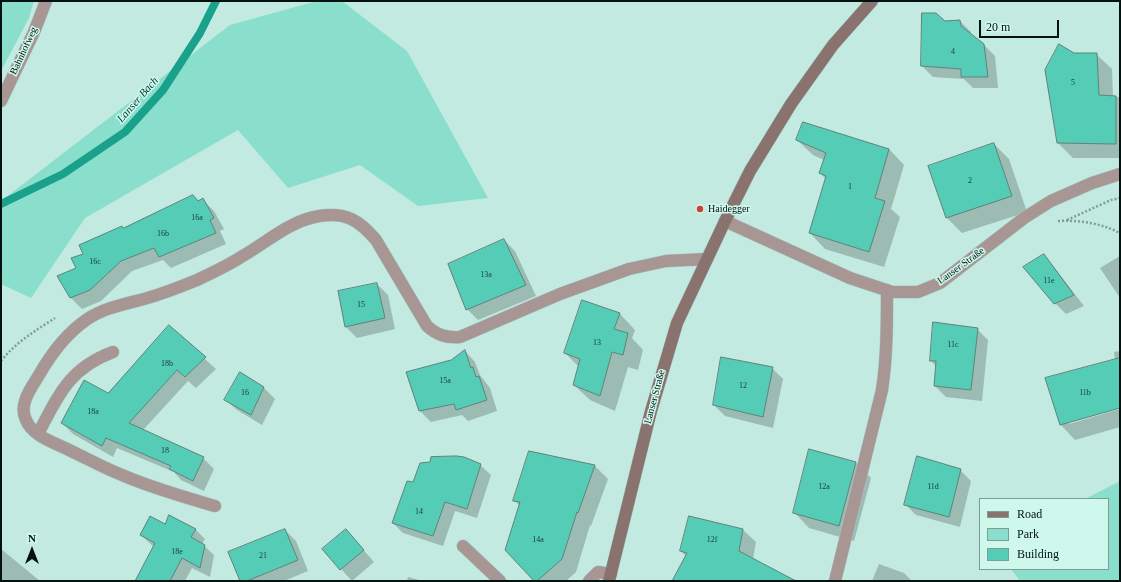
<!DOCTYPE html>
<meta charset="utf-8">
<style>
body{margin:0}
#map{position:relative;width:1121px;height:582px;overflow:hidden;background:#c2eae0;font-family:"Times New Roman",serif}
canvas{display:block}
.frame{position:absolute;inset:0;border:2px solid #04120f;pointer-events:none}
.legend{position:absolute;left:979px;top:498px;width:130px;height:72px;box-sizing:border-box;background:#cff8ed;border:1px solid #7e9c94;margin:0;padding:5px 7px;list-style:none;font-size:12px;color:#04120f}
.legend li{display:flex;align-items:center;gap:8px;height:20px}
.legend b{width:20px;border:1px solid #7e9c94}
.north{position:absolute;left:12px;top:530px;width:40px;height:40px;-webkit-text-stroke:3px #cff8ed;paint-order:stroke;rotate:0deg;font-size:11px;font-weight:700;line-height:16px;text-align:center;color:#04120f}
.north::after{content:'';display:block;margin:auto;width:14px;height:18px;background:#04120f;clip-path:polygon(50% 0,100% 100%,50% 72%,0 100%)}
.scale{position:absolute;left:979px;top:20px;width:80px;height:18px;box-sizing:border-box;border:2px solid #04120f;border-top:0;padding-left:5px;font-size:12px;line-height:14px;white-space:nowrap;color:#04120f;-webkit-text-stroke:3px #cff8ed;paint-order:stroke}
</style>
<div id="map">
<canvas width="1121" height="582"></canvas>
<div class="frame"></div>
<ul class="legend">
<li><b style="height:5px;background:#8a736f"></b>Road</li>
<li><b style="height:11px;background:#8adfcc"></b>Park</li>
<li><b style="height:11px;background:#55ccb5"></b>Building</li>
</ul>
<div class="north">N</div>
<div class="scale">20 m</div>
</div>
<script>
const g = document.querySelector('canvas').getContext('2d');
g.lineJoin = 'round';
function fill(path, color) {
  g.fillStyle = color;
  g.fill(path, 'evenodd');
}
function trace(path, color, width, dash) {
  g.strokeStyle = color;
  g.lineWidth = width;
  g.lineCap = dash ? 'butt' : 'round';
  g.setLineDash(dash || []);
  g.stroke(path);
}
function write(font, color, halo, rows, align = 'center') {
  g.font = font + ' "Times New Roman",serif';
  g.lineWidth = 3;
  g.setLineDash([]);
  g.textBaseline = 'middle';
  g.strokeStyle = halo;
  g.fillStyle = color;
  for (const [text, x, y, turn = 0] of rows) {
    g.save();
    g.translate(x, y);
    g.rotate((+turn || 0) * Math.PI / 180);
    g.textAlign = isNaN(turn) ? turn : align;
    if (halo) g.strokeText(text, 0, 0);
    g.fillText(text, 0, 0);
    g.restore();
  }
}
const green = new Path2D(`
 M1 1H34L29 18 1 71Z
 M317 1H342L407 51 488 198 418 206 360 165 288 188 238 130 85 218 31 298 1 284V201L230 25Z
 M1120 481V581H1020L1011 569H1108V499H1085Z`);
const shadow = new Path2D(`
 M960 21 971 32V35L984 45 995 56 998 88H973L964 79 933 77 922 66 945 22Z
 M1074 54H1096L1112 69 1113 97H1120V158H1073L1058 143Z
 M797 140 889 149 904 165 891 209 900 217 884 267 825 249 810 233 826 179 820 173 824 160 813 155Z
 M994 144 1009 159 1027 212 962 233 947 218Z
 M193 196 199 202 203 200 214 211 224 229 220 231 226 244 171 268 163 260 132 271 101 301 82 309 71 298 58 277 77 269 84 255 124 229Z
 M504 240 515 251 536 296 478 320 467 309Z
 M1043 256 1054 267 1084 306 1066 314 1055 303Z
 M1120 256V298L1100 268Z
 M377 284 388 295 395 329 357 338 346 327Z
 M582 301 620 314 635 330 632 338 643 350 638 370 628 367 615 411 590 400 574 385 579 367 565 353Z
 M934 323 977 329 988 340 982 401 946 397 935 386 937 367 931 361Z
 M169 327 216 369 196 388 188 381 143 430 203 458 214 469 204 491 181 480 174 472 117 448 113 457 73 434 62 423 108 394Z
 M465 351 475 362 480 375 490 388 497 411 468 421 462 415 431 422 420 411 452 361Z
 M1120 351V407L1069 422V424L1120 409V427L1075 440 1061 425 1047 379 1115 360 1114 352Z
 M772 368 783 379 773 428 725 416 714 405Z
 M240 374 264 388 275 399 262 425 237 410 226 400Z
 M809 450 856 463 871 478 854 541 809 528 794 512Z
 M480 465 491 475 477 518 455 511 443 546 403 533 393 523 414 484Z
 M595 466 608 479 591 526 590 525 576 572 566 581H535L520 506 514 500Z
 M960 470 971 481 960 527 916 515 905 504Z
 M165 525 195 529 205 539 202 544 214 555 210 577 192 568 185 581H136L154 547 141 535Z
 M285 530 296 541 308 571 284 581H241Z
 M346 530 374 562 352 581 323 549Z
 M743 530 756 542 753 559 786 581H673L686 556 681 551Z
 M1 549 40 581H1Z
 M879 564 904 573 912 581H872Z
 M408 577 423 581H407Z`);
const stream = new Path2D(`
 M1 204 63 174 125 132 163 90 200 33 216 1`);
const building = new Path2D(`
 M922 13H936L945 21 960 20 961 26 984 44 988 77H961V69L921 66Z
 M1059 44 1074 53H1097L1099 95 1116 96V144L1057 143 1045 70Z
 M803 122 889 149 875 198 885 201 869 252 809 233 826 176 819 173 826 153 796 140Z
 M994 143 1012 196 946 218 928 166Z
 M193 195 198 201 203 198 214 218 210 220 216 233 159 257 154 248 121 261 90 290 70 298 57 276 76 268 71 258 83 254 79 245 122 226 123 228Z
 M504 239 526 285 466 310 448 264Z
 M1044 254 1074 295 1054 304 1023 267Z
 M377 283 385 318 345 327 338 291Z
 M582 300 620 313 614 329 628 333 623 355 612 352 600 396 573 385 580 359 564 353Z
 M933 322 978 328 971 390 934 386 936 361H930Z
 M169 325 206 357 185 377 177 370 129 423 204 457 193 481 169 469 171 466 106 438 102 446 61 423 84 380 108 393Z
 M465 350 471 368 473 367 476 377 479 376 487 400 456 410 454 404 419 411 406 372 451 360Z
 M721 357 773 367 763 417 713 405Z
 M1120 358V408L1060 425 1045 378Z
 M240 372 264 387 251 415 224 400Z
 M809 449 856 462 839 526 793 513Z
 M529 451 595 465 578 513 577 512 562 559 537 581H534L505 550 520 502 513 501Z
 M457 456 464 457 481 464 467 509 445 502 433 536 392 523 407 481 413 482 420 463 430 462 431 457Z
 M917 456 961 469 949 517 904 505Z
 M169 515 196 529 191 537 205 545 200 568 182 558 170 581H135L155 543 140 535 150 516 165 524Z
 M689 516 743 529 739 551 796 581H672L687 553 680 551Z
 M285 529 298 560 247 581H240L228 552Z
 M346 529 364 550 340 570 322 549Z`);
const path = new Path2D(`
 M1067 220 1111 200 1120 198
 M1058 221C1080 220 1100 223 1120 233
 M1 361C16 342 35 331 55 318`);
const lane = new Path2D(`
 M38 434C58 396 69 368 113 352
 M215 506C184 497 152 488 122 475 104 468 88 459 71 451 56 443 33 437 26 420 18 404 32 387 39 375 51 354 66 334 86 320 103 308 125 304 144 299 162 294 180 287 197 280 212 273 227 266 241 257 266 243 289 221 319 216 346 212 359 220 376 240L427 326C437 335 446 338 460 337L560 294 629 269 666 261 707 259
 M463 546 500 581
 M589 581 598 572 611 574
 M835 581 882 390C887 357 887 324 887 290`);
const street = new Path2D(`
 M1 101 34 32 46 1
 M725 221 850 278 892 292H918L940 283 1024 218 1051 201 1092 183 1120 174`);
const secondary = new Path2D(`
 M609 581 651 411 677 323 725 221 750 171 791 104 833 45 872 1`);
const markers = [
 [700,209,4,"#ce4134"]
];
const numberNames = [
 ["4",953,52],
 ["5",1073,83],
 ["2",970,181],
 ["1",850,187],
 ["16a",197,218],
 ["16b",163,234],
 ["16c",95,262],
 ["13a",486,275],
 ["11e",1049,281],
 ["15",361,305],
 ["13",597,343],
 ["11c",953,345],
 ["18b",167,364],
 ["15a",445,381],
 ["12",743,386],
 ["16",245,393],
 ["11b",1085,393],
 ["18a",93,412],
 ["18",165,451],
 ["12a",824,487],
 ["11d",933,487],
 ["14",419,512],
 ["14a",538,540],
 ["12f",712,540],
 ["18e",177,552],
 ["21",263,556]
];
const streetNames = [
 ["Bahnhofweg",24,51,-65],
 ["Lanser Straße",961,266,-36],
 ["Lanser Straße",655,397,-75]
];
const poiNames = [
 ["Haidegger",708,209]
];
const waterNames = [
 ["Lanser Bach",138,100,-49]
];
fill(green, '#8adfcc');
fill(shadow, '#0003');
trace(stream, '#19a18b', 8);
fill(building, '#55ccb5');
trace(building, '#5e837a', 1);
trace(lane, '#a4c7bf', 13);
trace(street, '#a4c7bf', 13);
trace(secondary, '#a4c7bf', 13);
trace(path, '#7f9e97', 2.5, [2, 2]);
trace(lane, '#a79694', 12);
trace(street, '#a79694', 12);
trace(secondary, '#8a736f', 12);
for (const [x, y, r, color] of markers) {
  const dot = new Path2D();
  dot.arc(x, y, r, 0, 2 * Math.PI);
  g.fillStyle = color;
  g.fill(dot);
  trace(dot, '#cff8ed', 1.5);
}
write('8px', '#184038', null, numberNames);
write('10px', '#04120f', '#cff8ed', streetNames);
write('10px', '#04120f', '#cff8ed', poiNames, 'left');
write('italic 11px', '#033c33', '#cff8ed', waterNames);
</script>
